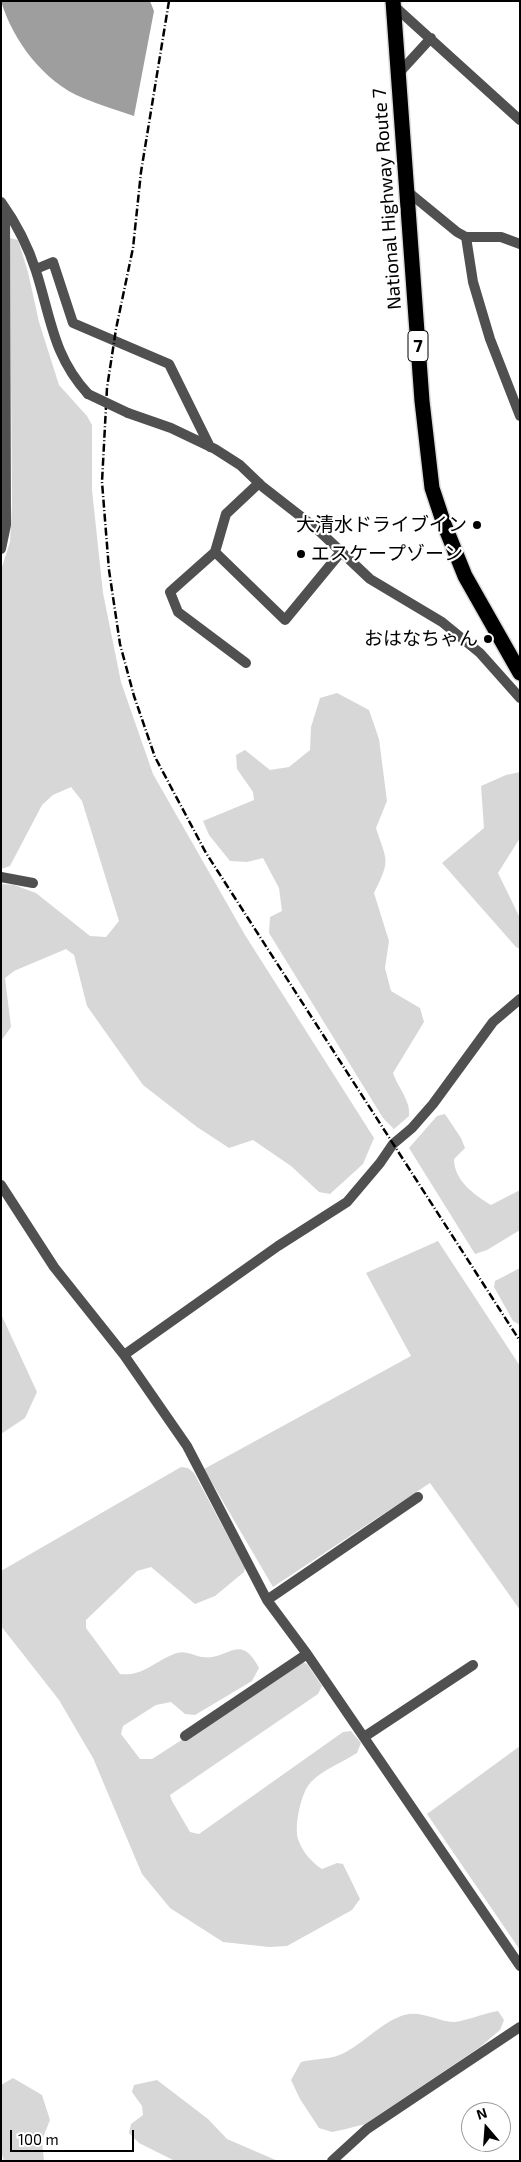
<!DOCTYPE html>
<meta charset="utf-8">
<style>
body{margin:0}
#map{position:relative;width:521px;height:2162px;overflow:hidden;background:#fff;font-family:"Exo 2",sans-serif}
canvas{display:block}
.frame{position:absolute;inset:0;border:2px solid #000;pointer-events:none}
.north{position:absolute;left:461px;top:2102px;width:50px;height:50px;box-sizing:border-box;background:#fff;border:1px solid #999;border-radius:50%;rotate:342deg;font-size:14px;font-weight:700;line-height:20px;text-align:center;color:#000}
.north::after{content:'';display:block;margin:auto;width:18px;height:22px;background:#000;clip-path:polygon(50% 0,100% 100%,50% 72%,0 100%)}
.scale{position:absolute;left:10px;top:2130px;width:124px;height:22px;box-sizing:border-box;border:2px solid #000;border-top:0;padding-left:6px;font-size:15px;line-height:18px;white-space:nowrap;color:#000;-webkit-text-stroke:4px #fff;paint-order:stroke}
</style>
<div id="map">
<canvas width="521" height="2162"></canvas>
<div class="frame"></div>
<div class="north">N</div>
<div class="scale">100 m</div>
</div>
<script>
const g = document.querySelector('canvas').getContext('2d');
g.lineJoin = 'round';
function fill(path, color) {
  g.fillStyle = color;
  g.fill(path, 'evenodd');
}
function trace(path, color, width, dash) {
  g.strokeStyle = color;
  g.lineWidth = width;
  g.lineCap = dash ? 'butt' : 'round';
  g.setLineDash(dash || []);
  g.stroke(path);
}
function write(font, color, halo, rows, align = 'center') {
  g.font = font + ' "Exo 2","Noto Sans JP",sans-serif';
  g.lineWidth = 4.5;
  g.setLineDash([]);
  g.textBaseline = 'middle';
  g.strokeStyle = halo;
  g.fillStyle = color;
  for (const [text, x, y, turn = 0] of rows) {
    g.save();
    g.translate(x, y);
    g.rotate((+turn || 0) * Math.PI / 180);
    g.textAlign = isNaN(turn) ? turn : align;
    if (halo) g.strokeText(text, 0, 0);
    g.fillText(text, 0, 0);
    g.restore();
  }
}
const green = new Path2D(`
 M10 238 18 240 28 272 39 322 59 385 87 416 92 425V490L103 593 121 682 153 774 245 935 374 1138 363 1164 330 1194 319 1192 291 1166 253 1140 229 1148 197 1127 143 1085 87 1006 74 955 66 949 14 971 5 978 11 1027 1 1041V884L14 885 36 893 90 936 106 937 119 921 82 801 71 787 53 795 42 805 10 866 1 869V570L10 542 12 505Z
 M337 693 369 710 379 739 387 801 376 828C387 862 391 859 374 893L389 941 385 968 391 991 420 1008 424 1022 393 1073C398 1088 411 1101 409 1116L394 1129 383 1118 269 933 270 917 282 911 279 888 263 858 247 862 230 861 209 835 203 821 254 800 253 792 237 769 236 755 245 750 270 770 289 767 310 750 311 727 320 698Z
 M520 772V838L498 873 520 918V949L516 947 442 863 484 828 481 786 506 775Z
 M445 1114 461 1138 465 1148 454 1159C454 1180 474 1195 491 1205L520 1190V1230L487 1250 475 1254 409 1148 437 1116Z
 M438 1241 520 1366V1610L430 1483 273 1587 204 1469 411 1356 366 1273Z
 M520 1268V1325L513 1321 494 1287 495 1281Z
 M1 1314 37 1392 25 1418 1 1434Z
 M181 1467 188 1468 194 1473 245 1568 244 1572 215 1596 195 1604 151 1567 137 1571 86 1620V1628L120 1674C143 1677 156 1660 177 1653 186 1650 194 1656 203 1657 228 1661 240 1631 259 1668L252 1681 195 1715 185 1714 171 1702 156 1705 123 1726 121 1734 140 1759H152L303 1662 307 1664 322 1686 318 1694 170 1795 172 1801 190 1832 199 1834 343 1732 351 1731 361 1743 357 1753C343 1762 322 1770 311 1782 301 1792 294 1826 298 1839 302 1851 311 1862 322 1869L337 1863 343 1864 360 1899 352 1910 287 1946 269 1947 223 1942 170 1908 142 1874 93 1758 59 1700 1 1626V1571Z
 M520 1746V1950L427 1814Z
 M498 2011 504 2020 500 2030 480 2047 365 2124 346 2129 332 2132 319 2128 300 2099 291 2080 301 2062C316 2058 332 2060 346 2052 366 2041 382 2022 404 2015 421 2010 437 2021 453 2022 463 2022 485 2013 498 2011Z
 M13 2078 42 2095 50 2120 42 2140 44 2161H4L1 2151V2085Z
 M157 2080 208 2119 227 2139 278 2161H175L139 2143 129 2133 131 2124 143 2115 142 2106 132 2092 134 2085Z`);
const water = new Path2D(`
 M1 1H150L154 11 134 116C117 110 100 105 83 98 44 82 13 41 1 1Z`);
const street = new Path2D(`
 M393 5 520 120
 M399 73 431 38
 M407 191 457 232 466 237H501L520 244
 M1 202C16 223 28 246 36 271 51 318 53 356 88 394
 M466 237 473 282 490 339 520 416
 M36 269 53 262 73 323 169 364 210 447
 M128 413 171 428 215 449 240 465 263 487 317 529 370 579 442 622 480 653 520 698
 M1 549 6 525 5 208
 M215 552 285 620 341 552
 M246 663 178 612 170 592 215 552 226 514 259 483
 M1 877 33 883
 M1 1185 54 1267 124 1355 187 1446 267 1600 307 1654 520 1966
 M124 1355 278 1246 347 1202 380 1163 393 1144 412 1128 433 1104 493 1022 520 999
 M267 1600 418 1497
 M185 1736 307 1654
 M364 1737 473 1665
 M332 2161 367 2129 520 2027`);
const highway = new Path2D(`
 M393 1 422 401 432 488 444 524 465 576 520 673`);
const rail = new Path2D(`
 M169 1 141 172 133 248 116 329 107 388 102 482 109 570 120 644 134 696 155 757 206 853 520 1341`);
const streetBridge = new Path2D(`
 M88 394 128 413`);
const markers = [
 [477,525,5,"#000"],
 [301,554,5,"#000"],
 [488,639,5,"#000"]
];
const shields = [
 [418,346,20]
];
const shieldNames = [
 ["7",418,346]
];
const streetNames = [
 ["National Highway Route 7",387,199,-94]
];
const poiNames = [
 ["大清水ドライブイン",467,525],
 ["エスケープゾーン",311,554,"left"],
 ["おはなちゃん",478,639]
];
fill(green, '#d7d7d7');
fill(water, '#9e9e9e');
trace(highway, '#dbdbdb', 18);
trace(street, '#505050', 10);
trace(highway, '#000', 15);
trace(rail, '#000', 2.5, [8, 2.5, 1, 2.5]);
trace(streetBridge, '#505050', 10);
for (const [x, y, r, color] of markers) {
  const dot = new Path2D();
  dot.arc(x, y, r, 0, 2 * Math.PI);
  g.fillStyle = color;
  g.fill(dot);
  trace(dot, '#fff', 2);
}
for (const [x, y, w] of shields) {
  const box = new Path2D();
  box.roundRect(x - w / 2, y - 15.5, w, 31, 4);
  g.fillStyle = '#fff';
  g.fill(box);
  trace(box, '#000', 1);
}
write('bold 18px', '#000', null, shieldNames);
write('19px', '#000', '#fff', streetNames);
write('19px', '#000', '#fff', poiNames, 'right');
</script>
